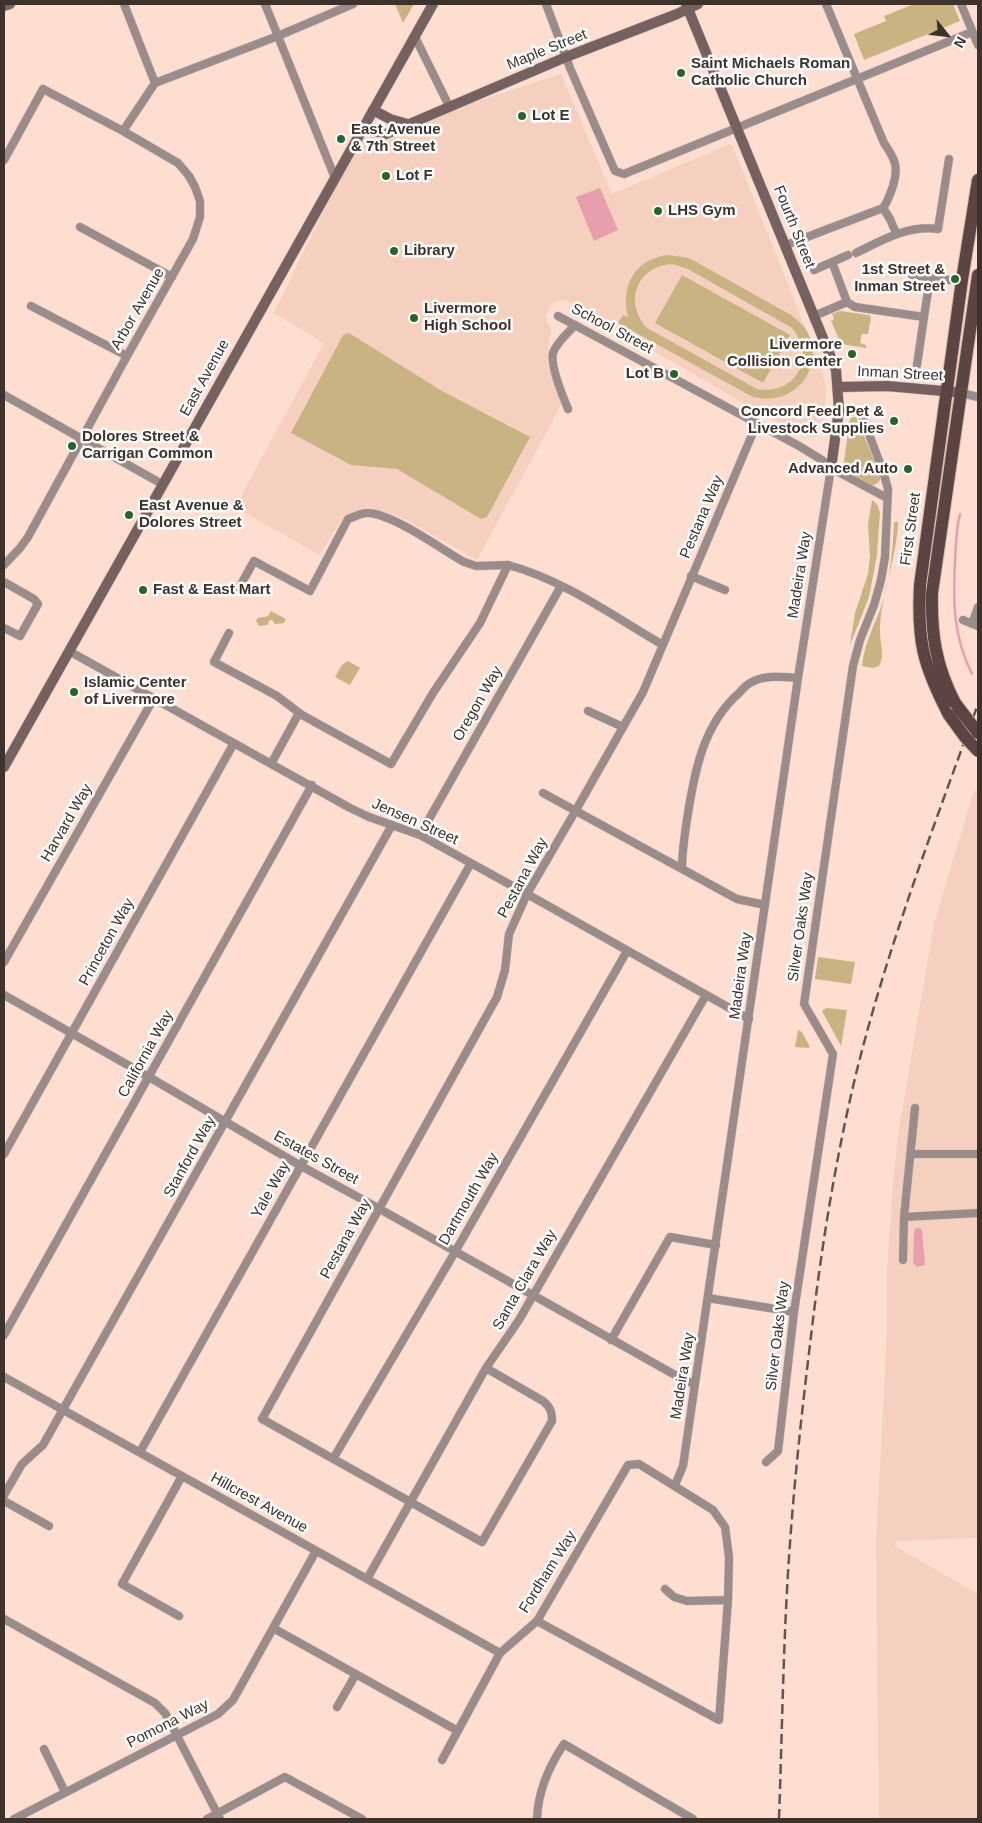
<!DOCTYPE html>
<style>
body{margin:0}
#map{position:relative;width:982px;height:1823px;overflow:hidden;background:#fdded1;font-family:Arial,sans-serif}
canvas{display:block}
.frame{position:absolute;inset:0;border:5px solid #3d322c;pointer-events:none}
.north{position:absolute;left:922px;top:10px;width:50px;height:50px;-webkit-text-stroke:4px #fff;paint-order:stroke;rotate:119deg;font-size:14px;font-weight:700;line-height:20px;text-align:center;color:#3d322c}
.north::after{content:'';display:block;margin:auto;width:18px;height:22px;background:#3d322c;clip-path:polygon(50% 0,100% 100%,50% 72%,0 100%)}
</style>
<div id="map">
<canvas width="982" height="1823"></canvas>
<div class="frame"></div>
<div class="north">N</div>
</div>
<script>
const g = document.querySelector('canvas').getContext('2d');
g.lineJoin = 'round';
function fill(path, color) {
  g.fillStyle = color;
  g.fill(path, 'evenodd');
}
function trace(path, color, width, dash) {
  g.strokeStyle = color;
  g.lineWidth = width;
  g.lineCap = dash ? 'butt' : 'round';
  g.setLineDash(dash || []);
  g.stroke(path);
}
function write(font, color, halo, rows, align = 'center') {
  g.font = font + ' Arial,sans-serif';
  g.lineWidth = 5;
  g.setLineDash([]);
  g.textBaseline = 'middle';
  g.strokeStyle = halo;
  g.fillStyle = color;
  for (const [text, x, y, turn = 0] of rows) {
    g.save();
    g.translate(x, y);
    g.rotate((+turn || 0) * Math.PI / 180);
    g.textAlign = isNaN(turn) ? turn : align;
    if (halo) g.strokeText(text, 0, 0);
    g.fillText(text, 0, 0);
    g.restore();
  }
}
const built = new Path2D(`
 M561 74 612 194 730 144 732 145 820 364 826 387 825 405 821 433 818 437H809L760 413 566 300 557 301 551 306 546 315 547 322 551 328 547 360 561 406 477 560 399 516 367 507 351 513 341 521 319 555 235 507 324 343 274 313 364 128 386 134 407 124Z
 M974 790 978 792V1538L896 1541 895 1546 978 1594V1819H879L876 1545 887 1332V1270L893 1185 898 1134 934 924Z`);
const green = new Path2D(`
 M395 4H414L403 23Z
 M914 4H953L960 21 864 60 854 34 886 21 884 16Z
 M669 255 689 258 791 315C836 345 806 410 753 397L618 323 623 315 628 317C620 286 635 258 669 255ZM672 264 688 269 792 328C817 358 795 396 757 389L647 328C623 302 637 266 672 264Z
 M682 275 790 335 763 383 655 323Z
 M840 311 869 315 871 317 868 334H862L860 343 866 345V348L841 344 831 321 834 319 832 314Z
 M349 333 442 391 530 437 487 517 481 519 397 469 351 465 291 433 343 335Z
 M856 417 880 474C881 481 879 483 872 486L843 469 850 418Z
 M872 500 877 504 880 512 877 555 869 597 850 645 855 613 868 574 870 556 868 525Z
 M894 522H898C897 559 880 595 880 632 880 645 885 654 879 666L873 668 862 666C864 645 874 626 881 607 890 580 893 550 894 522Z
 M271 611 286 619 284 623 275 624 272 620H270L267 625 259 626 256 621 258 618 268 616Z
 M348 661 360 668 350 685 335 677 342 665Z
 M818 957 855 962 851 984 815 979Z
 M826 1008 847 1010 841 1046 822 1011Z
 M798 1030 802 1032 809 1045V1048L795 1047Z`);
const water = new Path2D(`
 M600 188 618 230 594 241 576 197Z
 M916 1228H919L922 1230 925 1265 917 1267 913 1263 914 1232Z`);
const stream = new Path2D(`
 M960 514C956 529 956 545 955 561 953 602 953 636 972 674`);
const street = new Path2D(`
 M124 4 155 83
 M265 4 335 178
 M546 4 570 68 611 162 615 171 624 174 972 32
 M826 4 884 143C895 159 899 167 893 186 890 195 888 201 883 208
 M961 4 978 45
 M415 37 449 106
 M123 131 155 83 278 36 353 4
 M4 160 43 89 123 131 178 163 189 176 195 187 200 201V217L193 239 127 356 28 537 20 548 4 565
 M883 208 890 219 896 233
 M80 227 172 277
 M786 245 883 208
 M856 253C882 240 908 225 938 229L949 159
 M814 270 848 255
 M930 278 949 280
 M847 302 855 307 924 317 930 278 912 275
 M31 306 127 356
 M558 316 799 446 822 460 831 468 887 498
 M814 316 847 302 832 262
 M917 365 924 317
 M961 393 978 397
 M4 395 162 484
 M568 409C563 397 550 365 553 353 556 343 568 333 575 325
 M691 576 725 590
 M4 582 34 599 38 604 20 636 4 628
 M239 588 254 561 310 591 348 519C354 517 361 513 367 513 392 513 441 549 464 562L476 566 508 565
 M963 620 978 626
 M972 624 978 607
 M229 633 214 662 277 696 302 715 391 764 433 693 480 623 508 565C564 580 613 616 663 645
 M69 651 350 808 369 817 420 835 527 894 749 1019
 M588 711 623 727
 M271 764 299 713
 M543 793 737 899 765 905
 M420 835 561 586
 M682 869C682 850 685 832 688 813 695 769 704 724 739 693 742 690 746 685 750 683 764 674 783 677 798 678
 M4 962 154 698
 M4 995 149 1077 301 1166 378 1208 684 1380 695 1384
 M4 1154 234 743
 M911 1154H978
 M904 1217 978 1213
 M903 1260 904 1217 915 1108
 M708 1298 794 1312
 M4 1335 312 785
 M611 1340 670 1237 716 1245
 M486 1368 543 1401C550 1407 552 1411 552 1421L482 1542 262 1419 497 997 505 970 509 934 527 894 576 810 643 692 757 423
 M4 1377 500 1653
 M140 1452 471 863
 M333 1459 455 1252 627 951
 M766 1462 778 1451 794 1312 833 1054 804 1004 853 666 860 640 874 605 881 580 885 557 888 489 883 471 862 416 856 411 839 410
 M675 1485 683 1466 798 678 831 468
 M4 1495 22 1464 43 1445 392 825
 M4 1501 49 1526
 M367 1579 486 1368 519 1320 706 995
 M665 1589 674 1597 687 1601 728 1600
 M179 1616 122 1584 182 1476
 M4 1619 155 1703 165 1713 170 1722 220 1819
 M273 1628 458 1731
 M337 1707 356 1674
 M44 1749 65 1792
 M442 1760 500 1653 537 1621 628 1465 639 1464 713 1510 725 1527 729 1557 728 1600 719 1720 537 1621
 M14 1819 218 1714 233 1700 316 1551
 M207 1819 285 1777 362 1819
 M537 1819C538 1793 549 1766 564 1744L693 1819`);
const secondary = new Path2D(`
 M686 4 836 370 839 410 831 468
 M4 6 10 4
 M373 110 390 119 407 124
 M364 128 386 134 566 57 677 14 698 4
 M838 387 887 386 954 392
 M4 767 433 4`);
const primary = new Path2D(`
 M955 703C936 666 931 635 932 593L978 275
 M949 715C923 665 917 641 920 585L962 280 978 180`);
const rail = new Path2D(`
 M779 1819C782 1737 783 1655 788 1573 793 1491 802 1409 812 1328 822 1243 836 1157 856 1074 887 948 934 826 978 704`);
const primaryBridge = new Path2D(`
 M955 703 978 733
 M949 715 965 737 978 751`);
const markers = [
 [681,73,5,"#28652d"],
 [522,116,5,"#28652d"],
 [341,139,5,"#28652d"],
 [386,176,5,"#28652d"],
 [658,211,5,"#28652d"],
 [394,251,5,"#28652d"],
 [955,279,5,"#28652d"],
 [414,318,5,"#28652d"],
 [852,354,5,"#28652d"],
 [674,374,5,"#28652d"],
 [894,421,5,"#28652d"],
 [72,446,5,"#28652d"],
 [908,469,5,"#28652d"],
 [129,515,5,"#28652d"],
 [143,590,5,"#28652d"],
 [74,692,5,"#28652d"]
];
const streetNames = [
 ["Maple Street",547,50,-22],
 ["Fourth Street",794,227,68],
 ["Arbor Avenue",138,309,-60],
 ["School Street",612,329,28],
 ["Inman Street",900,374,3],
 ["East Avenue",205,378,-61],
 ["Pestana Way",702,517,-67],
 ["First Street",911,529,-82],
 ["Madeira Way",800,575,-81],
 ["Oregon Way",478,704,-60],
 ["Jensen Street",415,822,24],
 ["Harvard Way",67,823,-60],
 ["Pestana Way",523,878,-62],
 ["Silver Oaks Way",801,927,-82],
 ["Princeton Way",107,942,-61],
 ["Madeira Way",741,976,-82],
 ["California Way",146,1054,-61],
 ["Stanford Way",190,1157,-61],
 ["Estates Street",316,1158,29],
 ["Yale Way",271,1190,-61],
 ["Dartmouth Way",469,1199,-60],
 ["Pestana Way",346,1239,-61],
 ["Santa Clara Way",525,1280,-60],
 ["Silver Oaks Way",778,1336,-83],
 ["Madeira Way",683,1376,-81],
 ["Hillcrest Avenue",259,1503,29],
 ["Fordham Way",548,1572,-58],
 ["Pomona Way",168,1724,-27]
];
const poiNames = [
 ["Saint Michaels Roman",691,64],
 ["Catholic Church",691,81],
 ["Lot E",532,116],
 ["East Avenue",351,130],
 ["& 7th Street",351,147],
 ["Lot F",396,176],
 ["LHS Gym",668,211],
 ["Library",404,251],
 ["1st Street &",945,270,"right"],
 ["Inman Street",945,287,"right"],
 ["Livermore",424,309],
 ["High School",424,326],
 ["Livermore",842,345,"right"],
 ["Collision Center",842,362,"right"],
 ["Lot B",664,374,"right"],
 ["Concord Feed Pet &",884,412,"right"],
 ["Livestock Supplies",884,429,"right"],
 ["Dolores Street &",82,437],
 ["Carrigan Common",82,454],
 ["Advanced Auto",898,469,"right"],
 ["East Avenue &",139,506],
 ["Dolores Street",139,523],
 ["Fast & East Mart",153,590],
 ["Islamic Center",84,683],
 ["of Livermore",84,700]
];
fill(built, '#f5d0bf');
fill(green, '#cab383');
fill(water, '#e79fae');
trace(stream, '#e79fae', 2.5);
trace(street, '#d7bcb0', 9);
trace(secondary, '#d7bcb0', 11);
trace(primary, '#d7bcb0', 14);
trace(street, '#9a8c8a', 8);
trace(secondary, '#75615f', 10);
trace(primary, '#5b4441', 12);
trace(rail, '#64554e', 2.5, [10, 5]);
trace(primaryBridge, '#d7bcb0', 14, []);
trace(primaryBridge, '#5b4441', 12);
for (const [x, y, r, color] of markers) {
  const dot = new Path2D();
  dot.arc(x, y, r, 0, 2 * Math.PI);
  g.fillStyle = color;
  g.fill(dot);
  trace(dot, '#fff', 2);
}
write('15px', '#3d322c', '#fff', streetNames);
write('bold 15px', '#3d322c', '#fff', poiNames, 'left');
</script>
